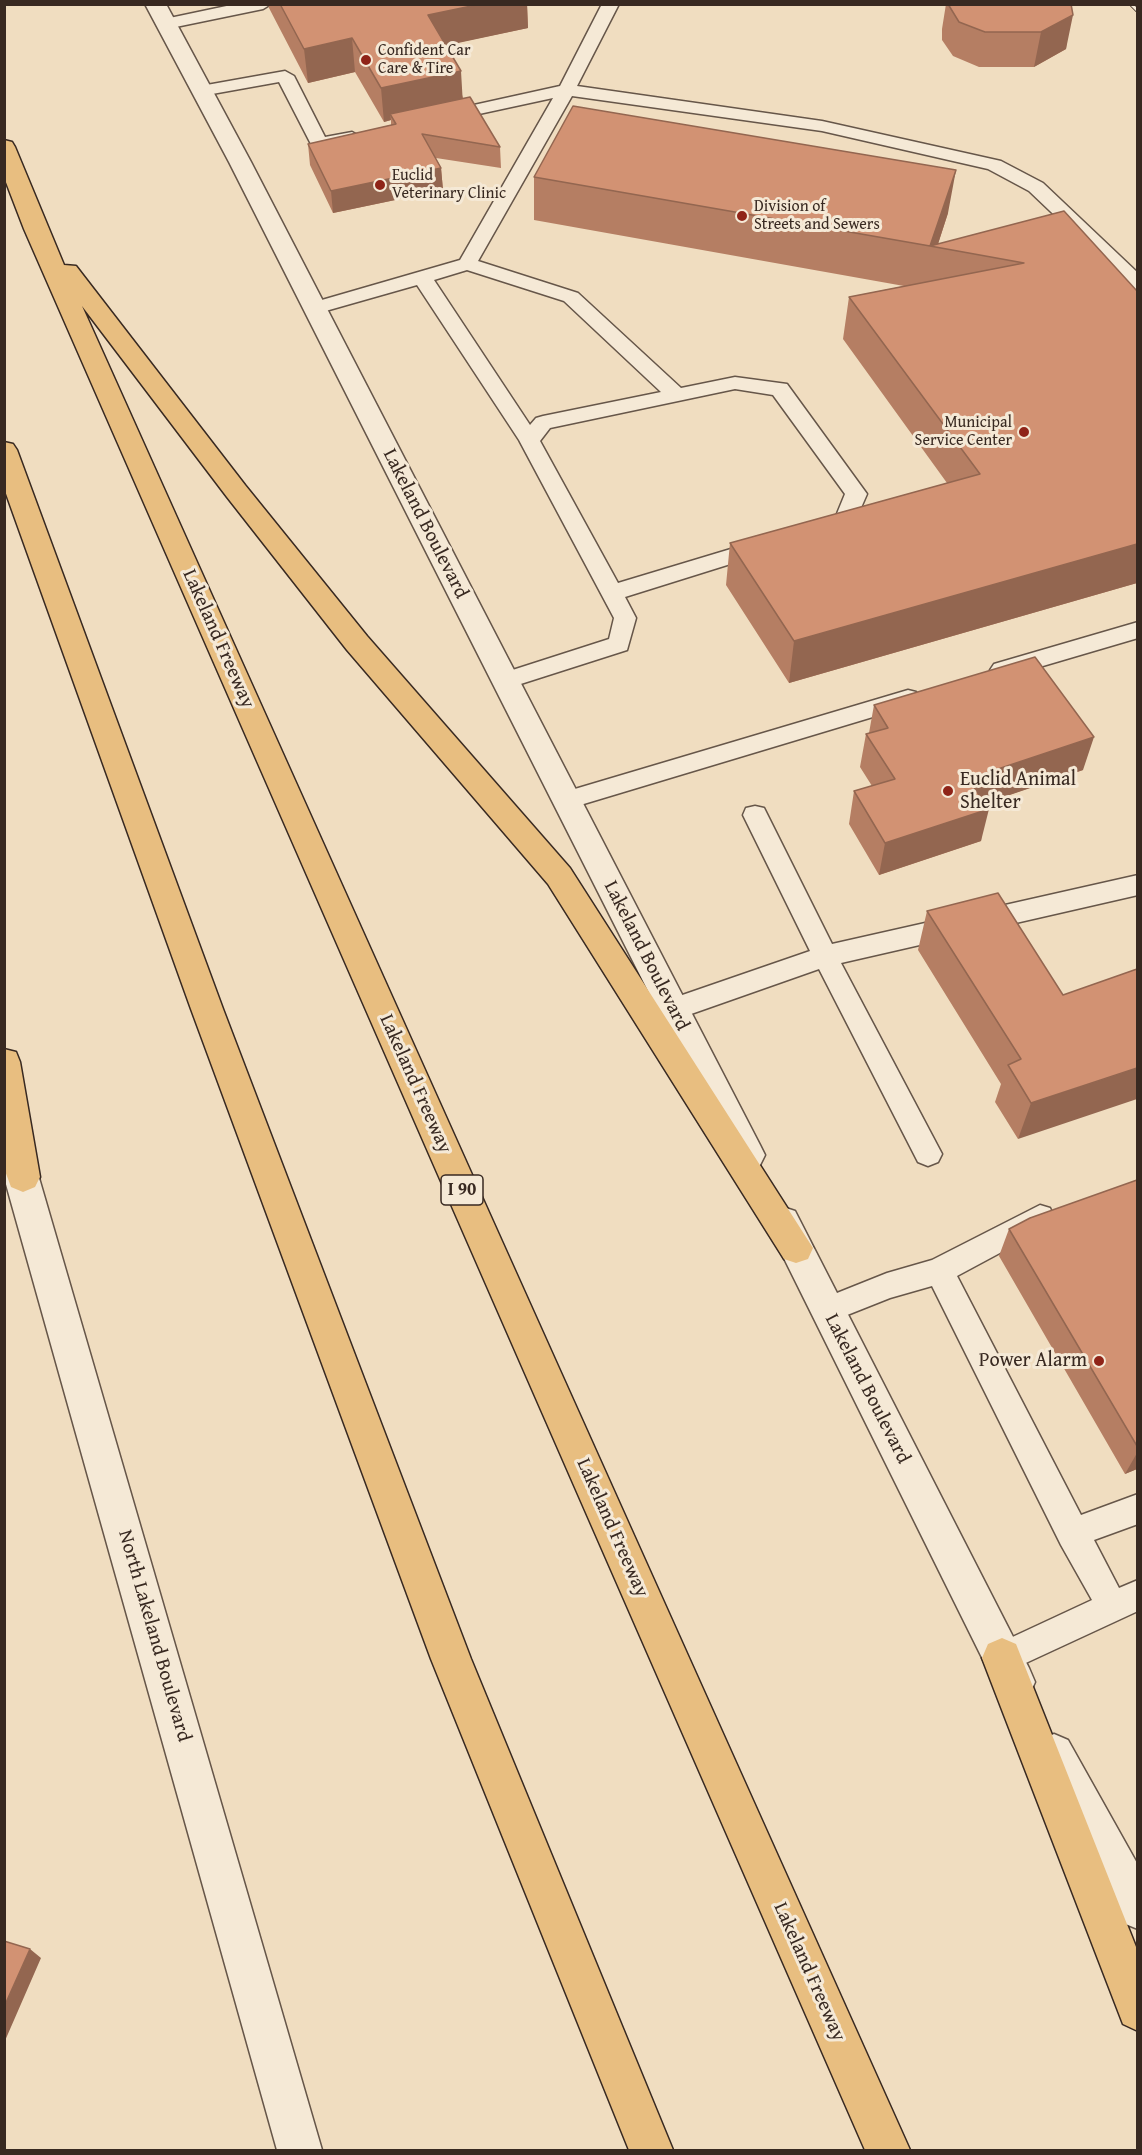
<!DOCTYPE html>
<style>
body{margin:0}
#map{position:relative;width:1142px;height:2155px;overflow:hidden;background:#f0ddc0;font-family:"Gentium Book Plus",serif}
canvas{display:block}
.frame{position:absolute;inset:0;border:6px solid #382921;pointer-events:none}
</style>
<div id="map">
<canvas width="1142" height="2155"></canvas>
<div class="frame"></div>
</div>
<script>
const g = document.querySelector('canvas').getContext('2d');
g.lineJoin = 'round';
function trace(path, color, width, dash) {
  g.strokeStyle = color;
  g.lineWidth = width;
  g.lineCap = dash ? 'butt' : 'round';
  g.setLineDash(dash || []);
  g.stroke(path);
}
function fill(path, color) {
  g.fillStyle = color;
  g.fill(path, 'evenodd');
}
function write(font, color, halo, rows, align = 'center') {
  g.font = font + ' "Gentium Book Plus",serif';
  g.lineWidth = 6;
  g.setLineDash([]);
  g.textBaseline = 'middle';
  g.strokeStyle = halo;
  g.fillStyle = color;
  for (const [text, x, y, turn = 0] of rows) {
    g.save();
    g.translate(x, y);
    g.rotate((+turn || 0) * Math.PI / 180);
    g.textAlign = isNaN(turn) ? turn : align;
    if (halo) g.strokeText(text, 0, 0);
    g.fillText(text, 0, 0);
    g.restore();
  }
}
const service = new Path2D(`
 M236 4H271L263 9 166 29 157 24 160 20Z
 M602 4H619L577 86 822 121 1001 161 1043 183 1138 273V290L1131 288 1029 191 988 169 822 131 572 96 478 261 578 293 681 388 735 377 787 384 867 494 853 526 821 535 813 533 810 528 813 523 836 516 845 494 773 395 735 389 550 428 540 441 618 583 764 539 772 541 775 546 772 551 625 597 636 618 627 650 505 689 497 687 493 681 497 675 609 639 614 618 519 440 417 285 315 314 308 312 305 308 308 304 460 260 553 98 442 122 433 117 442 112 560 86ZM467 270 564 301 661 392 543 416 536 418 530 425 434 280Z
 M285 71 294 76 325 137 352 132 361 137 358 141 319 149 313 148 279 82 201 96 192 91 201 86Z
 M1138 622V638L1002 678 994 676 990 670 994 664Z
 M908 690 916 692 920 698 916 704 567 809 558 806 555 800 558 794Z
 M755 806 764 808 832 944 1138 875V895L841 963 942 1154 938 1162 928 1166 918 1162 819 969 674 1020 665 1017 661 1009 665 1001 810 951 743 815 746 808Z
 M1040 1205 1050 1208 1054 1217 1050 1226 957 1276 1081 1515 1138 1494V1524L1094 1540 1119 1588 1138 1580V1611L1002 1674 991 1669 986 1658 991 1647 1092 1600 1061 1545 932 1286 890 1298 827 1323 817 1319 812 1310 817 1301 887 1273 932 1260Z`);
const tertiary = new Path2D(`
 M145 4H166L251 162 760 1145 765 1155 760 1165 748 1169 736 1165 229 162Z
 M13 1133 25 1137 30 1147 322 2150H277L4 1177V1136Z
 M783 1207 795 1211 1029 1668 1035 1682 1029 1696 1015 1702 1001 1696 766 1222 771 1211Z
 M1054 1734 1068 1740 1138 1865V1929L1123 1923 1040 1768 1034 1754 1040 1740Z`);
const motorway = new Path2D(`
 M4 140 12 142 15 147 64 265 76 266 245 485 367 636 570 868 813 1248 808 1259 796 1263 784 1259 548 884 347 650 227 497 82 306 910 2150H865L24 229 4 177Z
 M4 442 13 444 17 450 223 1009 471 1659 673 2150H629L431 1659 191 1009 4 488Z
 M4 1049 16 1052 20 1062 40 1177 35 1187 23 1192 11 1187 4 1168Z
 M1002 1638 1016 1644 1138 1952V2031L1123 2024 982 1658 988 1644Z`);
const rail = new Path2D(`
 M1131 4 1138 11`);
const wall = new Path2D(`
 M268 4H527L528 28 446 45 463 98 500 147 501 168 436 158 441 168 443 190 333 213 310 165 308 144 391 125V120L384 122 355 72 308 83 269 8Z
 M946 4H1071L1066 49 1034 67H979L953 56 942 40V29Z
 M534 177 948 213 938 244 1064 211 1137 583 789 683 726 585 730 543 947 483 843 339 849 297 904 286 534 220Z
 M874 705 1083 770 985 803 981 841 879 875 849 824 854 791 872 786 860 767 866 734 869 733Z
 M927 911 1063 995 1137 969 1018 1139 995 1102 1001 1084 918 950Z
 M1137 1180V1469L1125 1474 999 1256 1009 1229Z`);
const shadedWall = new Path2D(`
 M481 4H527L528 28 430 49 428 15Z
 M1073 15 1066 49 1034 67 1041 32Z
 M352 38 355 72 308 83 304 49Z
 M461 71 463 105 390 114 391 120 384 122 381 88Z
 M441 168 443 190 333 213 331 191Z
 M956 170 948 213 937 247 930 246Z
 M1137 544V583L789 683 794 641Z
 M1094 737 1083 770 960 812 968 779Z
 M989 809 981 841 879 875 885 843Z
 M1137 1068V1099L1018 1139 1031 1103Z
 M1137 1453V1469L1125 1474Z
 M30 1949 41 1958 4 2043V2007Z`);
const building = new Path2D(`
 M280 4H481L428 15 461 71 381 88 352 38 304 49Z
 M948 4H1071L1073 15 1041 32H985L959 22Z
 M470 97 500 147 422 134 441 168 331 191 308 144 396 124 390 114Z
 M573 106 956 170 930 246 534 177Z
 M1064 211 1137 291V544L794 641 730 543 980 474 849 297 1024 263 930 246Z
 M1035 657 1094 737 968 779 989 809 885 843 854 791 895 779 866 734 888 728 874 705Z
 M998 893 1063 995 1137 969V1068L1031 1103 1008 1065 1021 1059 927 911Z
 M1137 1180V1446L1009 1229 1030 1218Z
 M4 1941 30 1949 4 2007Z`);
const markers = [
 [366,60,6,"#8f2418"],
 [380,185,6,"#8f2418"],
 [742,216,6,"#8f2418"],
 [1024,432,6,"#8f2418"],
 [948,791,6,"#8f2418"],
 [1099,1361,6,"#8f2418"]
];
const farPoinames = [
 ["Confident Car",378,51],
 ["Care & Tire",378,69],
 ["Euclid",392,176],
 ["Veterinary Clinic",392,194],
 ["Division of",754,207],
 ["Streets and Sewers",754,225],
 ["Municipal",1012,423,"right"],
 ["Service Center",1012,441,"right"]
];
const shields = [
 [462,1190,42]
];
const shieldNames = [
 ["I 90",462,1190]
];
const streetNames = [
 ["Lakeland Boulevard",425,524,63],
 ["Lakeland Freeway",218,639,66],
 ["Lakeland Boulevard",646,956,63],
 ["Lakeland Freeway",415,1084,66],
 ["Lakeland Boulevard",867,1389,63],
 ["Lakeland Freeway",612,1528,66],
 ["North Lakeland Boulevard",154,1636,74],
 ["Lakeland Freeway",809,1972,66]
];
const poiNames = [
 ["Euclid Animal",960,780],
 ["Shelter",960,803],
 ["Power Alarm",1087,1361,"right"]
];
trace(service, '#665649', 3);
trace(tertiary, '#665649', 3);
trace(motorway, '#382921', 3);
fill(service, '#f5e9d6');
fill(tertiary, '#f5e9d6');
fill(motorway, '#e8be80');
trace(rail, '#382921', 4.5);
trace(rail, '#f5e9d6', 3, [10]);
fill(wall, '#b57e63');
fill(shadedWall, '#936650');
fill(building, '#d29273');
trace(building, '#936650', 1.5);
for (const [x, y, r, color] of markers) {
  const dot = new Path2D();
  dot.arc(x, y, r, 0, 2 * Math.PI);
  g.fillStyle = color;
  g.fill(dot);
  trace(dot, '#f5e9d6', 2);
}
write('16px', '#382921', '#f5e9d6', farPoinames, 'left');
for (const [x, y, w] of shields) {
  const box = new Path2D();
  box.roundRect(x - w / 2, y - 15, w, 30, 4.5);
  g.fillStyle = '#f5e9d6';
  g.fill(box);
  trace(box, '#382921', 1.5);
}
write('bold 18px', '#382921', null, shieldNames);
write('20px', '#382921', '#f5e9d6', streetNames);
write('20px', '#382921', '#f5e9d6', poiNames, 'left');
</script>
